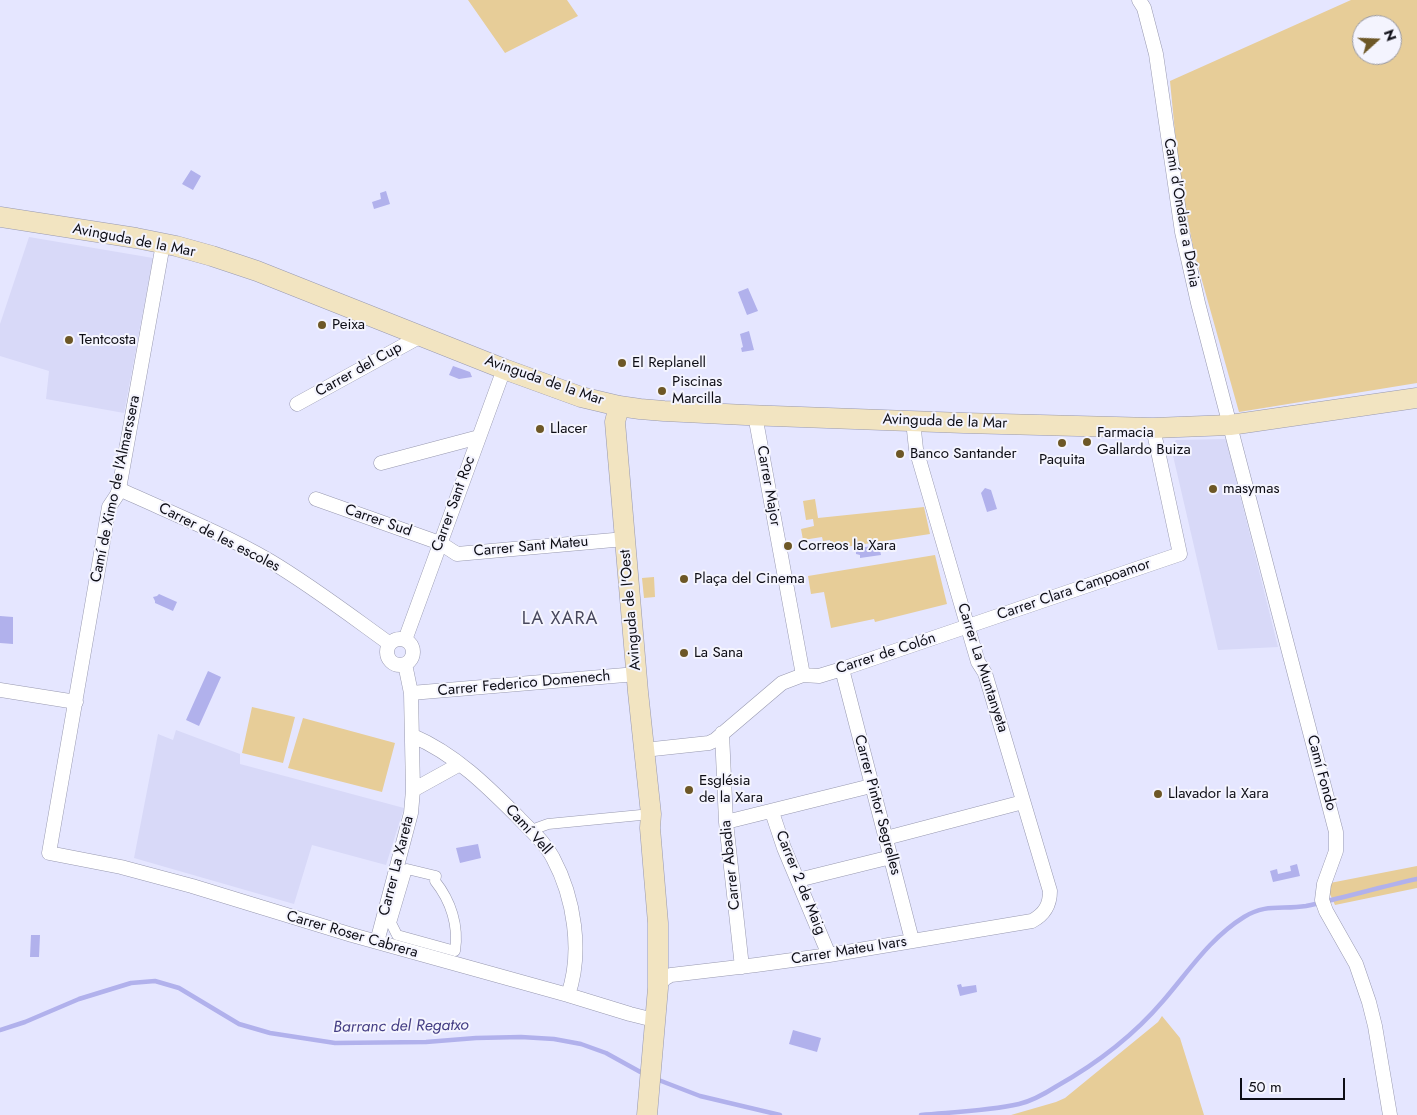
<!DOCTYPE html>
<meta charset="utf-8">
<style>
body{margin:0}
#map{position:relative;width:1417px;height:1115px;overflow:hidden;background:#e5e6ff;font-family:Jost,sans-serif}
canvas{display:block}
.north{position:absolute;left:1352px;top:15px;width:50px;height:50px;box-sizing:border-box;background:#f4f4fe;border:1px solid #9898a1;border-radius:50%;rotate:70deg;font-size:14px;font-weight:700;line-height:20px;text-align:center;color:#0d0d15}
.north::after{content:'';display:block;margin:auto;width:18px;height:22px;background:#6d5726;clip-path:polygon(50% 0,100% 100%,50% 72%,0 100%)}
.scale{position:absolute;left:1240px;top:1078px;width:105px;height:22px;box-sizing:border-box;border:2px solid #0d0d15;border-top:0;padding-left:6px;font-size:15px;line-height:18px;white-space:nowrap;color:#0d0d15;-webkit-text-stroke:4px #f4f4fe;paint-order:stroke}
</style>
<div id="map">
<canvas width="1417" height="1115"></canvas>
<div class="north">N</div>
<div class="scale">50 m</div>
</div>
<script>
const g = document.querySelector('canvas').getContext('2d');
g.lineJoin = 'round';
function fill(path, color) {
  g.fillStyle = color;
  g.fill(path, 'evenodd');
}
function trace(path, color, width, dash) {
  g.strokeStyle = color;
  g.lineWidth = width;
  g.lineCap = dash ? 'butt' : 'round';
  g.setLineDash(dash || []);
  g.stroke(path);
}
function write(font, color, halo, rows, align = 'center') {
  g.font = font + ' Jost,sans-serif';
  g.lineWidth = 4;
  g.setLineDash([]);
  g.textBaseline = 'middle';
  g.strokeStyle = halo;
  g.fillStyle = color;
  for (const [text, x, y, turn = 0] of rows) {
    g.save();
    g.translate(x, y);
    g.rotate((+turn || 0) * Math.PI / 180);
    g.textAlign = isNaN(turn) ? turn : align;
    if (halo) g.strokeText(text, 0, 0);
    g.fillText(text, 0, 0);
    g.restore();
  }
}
const built = new Path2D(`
 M29 237 153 258 124 413 46 399 49 371 0 356V324Z
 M1226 439 1278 647 1218 650 1171 447 1176 440Z
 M176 730 240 754V764L404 808 386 865 312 845 294 904 134 858 158 734 173 740Z`);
const green = new Path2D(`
 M468 0H567L578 16 505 53Z
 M1351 0H1417V383L1239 412 1194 252 1179 174 1170 81ZM1362 25H1392V55H1362Z
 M815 499 818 518 924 507 930 534 832 549 830 540 823 541 822 537 803 540 801 529 814 526 813 519 806 520 803 501Z
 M935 555 947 604 875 622 874 619 831 628 824 592 811 594 808 576Z
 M654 577 655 597 644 598 642 578Z
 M252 707 295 717 283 763 242 753Z
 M303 718 395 743 382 792 288 768Z
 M1417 866V888L1335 905 1329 892 1330 883Z
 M1162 1016 1180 1038 1204 1115H1011L1056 1102 1065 1098 1158 1022Z`);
const water = new Path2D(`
 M191 170 201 176 193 190 182 184Z
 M386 191 390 204 374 209 372 202 381 199 380 193Z
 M748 288 758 311 747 315 738 292Z
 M749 331 754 350 742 352 741 348 743 347 740 334Z
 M453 366 470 372 472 377 459 379 449 375Z
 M985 488 991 490 997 509 987 512 981 493Z
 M879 545 881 555 860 558V555L856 554V552L859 551V548Z
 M159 594 177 602 173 611 155 603V601L153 597 157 596Z
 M0 616 13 617V644L0 643Z
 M208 671 221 677 199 726 186 720Z
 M478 844 481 858 460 863 456 848Z
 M1297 864 1300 876 1273 882 1270 871 1277 869 1278 874 1291 871 1290 866Z
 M31 935H40L39 957H30Z
 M961 984 962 987 976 985 977 992 960 996 957 985Z
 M793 1030 821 1038 817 1052 789 1044Z`);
const stream = new Path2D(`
 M0 1030 25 1022 79 999 131 983 155 981 179 988 239 1024 270 1033 335 1043 426 1042 476 1038 521 1037 554 1039 581 1044 606 1053 644 1074
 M656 1079 700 1096 780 1115
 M921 1115C954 1112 988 1111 1019 1104 1032 1101 1046 1093 1057 1086 1096 1064 1134 1035 1163 1001 1189 971 1210 938 1244 917 1266 903 1283 910 1306 906 1343 898 1380 887 1417 879`);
const pedestrian = new Path2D(`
 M537 828 548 824 651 814
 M407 869 436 876 435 881C451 901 459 926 455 951L397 935 391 923Z`);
const minor = new Path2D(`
 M1139 0 1144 8 1156 54 1182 232 1198 303 1336 832V851L1324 884 1322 900 1326 911 1356 964 1369 1002 1375 1026 1390 1115
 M163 244 119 489 117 495 109 507 49 853 121 867 192 886 352 935 568 995 630 1014 654 1020
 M297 404 421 336
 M755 415 803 675
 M381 463 479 437
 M119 489C169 512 222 533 270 561 312 586 351 616 390 644
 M316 499 440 543 457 554 625 539
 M387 652a13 13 0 1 1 26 0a13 13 0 1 1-26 0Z
 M405 640 504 369
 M842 669 912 940
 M0 690 76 702
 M411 693 637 674
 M722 733 726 822 742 967
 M413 736C455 754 487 786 518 817 530 830 545 842 553 858 574 897 583 952 568 995
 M644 750 709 743 715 740 782 683 803 675 819 676 842 669 1180 554 1153 428
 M413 790 460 764
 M772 812 784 848 829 955
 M726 822 871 786
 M886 838 1023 802
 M798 880 891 857
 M377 942 411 813 413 790 411 693 405 664
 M658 988 664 979 671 975 756 965 829 955 1032 921C1045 914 1050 905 1050 891L985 673 978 662 973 645 916 449 913 421`);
const secondary = new Path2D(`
 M0 217 136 238 176 246 212 256 257 271 504 369 581 397 619 406 640 409 664 411 746 415 964 423 1153 428 1230 425 1417 398
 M619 406 615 422 638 692 651 814 650 828 658 923V988L647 1115`);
const markers = [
 [322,325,5,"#6d5726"],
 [69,340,5,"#6d5726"],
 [622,363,5,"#6d5726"],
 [662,391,5,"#6d5726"],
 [540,429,5,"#6d5726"],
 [1087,442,5,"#6d5726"],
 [1062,443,5,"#6d5726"],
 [900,454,5,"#6d5726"],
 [1213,489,5,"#6d5726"],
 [788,546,5,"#6d5726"],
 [684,579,5,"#6d5726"],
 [684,653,5,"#6d5726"],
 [689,790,5,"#6d5726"],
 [1158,794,5,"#6d5726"]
];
const streetNames = [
 ["Camí d’Ondara a Dénia",1181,213,80],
 ["Avinguda de la Mar",134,241,11],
 ["Carrer del Cup",359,370,-29],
 ["Avinguda de la Mar",544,381,19],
 ["Avinguda de la Mar",945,422,2],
 ["Carrer Major",768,486,80],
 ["Camí de Ximo de l'Almarssera",116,489,-78],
 ["Carrer Sant Roc",454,504,-70],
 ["Carrer Sud",378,521,19],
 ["Carrer de les escoles",219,538,27],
 ["Carrer Sant Mateu",531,547,-5],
 ["Carrer Clara Campoamor",1074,590,-19],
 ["Avinguda de l'Oest",631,610,-95],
 ["Carrer de Colón",886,654,-18],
 ["Carrer La Muntanyeta",982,668,72],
 ["Carrer Federico Domenech",524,684,-5],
 ["Camí Fondo",1321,773,75],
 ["Carrer Pintor Segrelles",877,805,75],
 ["Camí Vell",528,830,48],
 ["Carrer Abadia",731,865,-96],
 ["Carrer La Xareta",397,866,-76],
 ["Carrer 2 de Maig",800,883,68],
 ["Carrer Roser Cabrera",352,935,16],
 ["Carrer Mateu Ivars",849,951,-9]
];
const poiNames = [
 ["Peixa",332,325],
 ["Tentcosta",79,340],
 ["El Replanell",632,363],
 ["Piscinas",672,382],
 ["Marcilla",672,399],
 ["Llacer",550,429],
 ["Farmacia",1097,433],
 ["Gallardo Buiza",1097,450],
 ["Banco Santander",910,454],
 ["Paquita",1062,460,"center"],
 ["masymas",1223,489],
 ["Correos la Xara",798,546],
 ["Plaça del Cinema",694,579],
 ["La Sana",694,653],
 ["Església",699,781],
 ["de la Xara",699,798],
 ["Llavador la Xara",1168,794]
];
const waterNames = [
 ["Barranc del Regatxo",401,1027,-1]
];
const quarterNames = [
 ["LA XARA",560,620]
];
fill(built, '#d8d9f8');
fill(green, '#e7cd98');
fill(water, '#b1b1ec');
trace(stream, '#b1b1ec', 4.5);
trace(pedestrian, '#9899b0', 11);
trace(minor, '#9899b0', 15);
trace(secondary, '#9899b0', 21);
trace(pedestrian, '#fff', 10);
trace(minor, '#fff', 14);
trace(secondary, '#f2e4c1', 20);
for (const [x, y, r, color] of markers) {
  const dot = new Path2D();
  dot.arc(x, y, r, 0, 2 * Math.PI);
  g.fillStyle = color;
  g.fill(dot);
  trace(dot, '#f4f4fe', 2);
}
write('15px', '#0d0d15', '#f4f4fe', streetNames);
write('15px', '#0d0d15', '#f4f4fe', poiNames, 'left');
write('italic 16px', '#443e84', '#f4f4fe', waterNames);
g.letterSpacing = '1px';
write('18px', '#48485d', '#f4f4fe', quarterNames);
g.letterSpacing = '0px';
</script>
